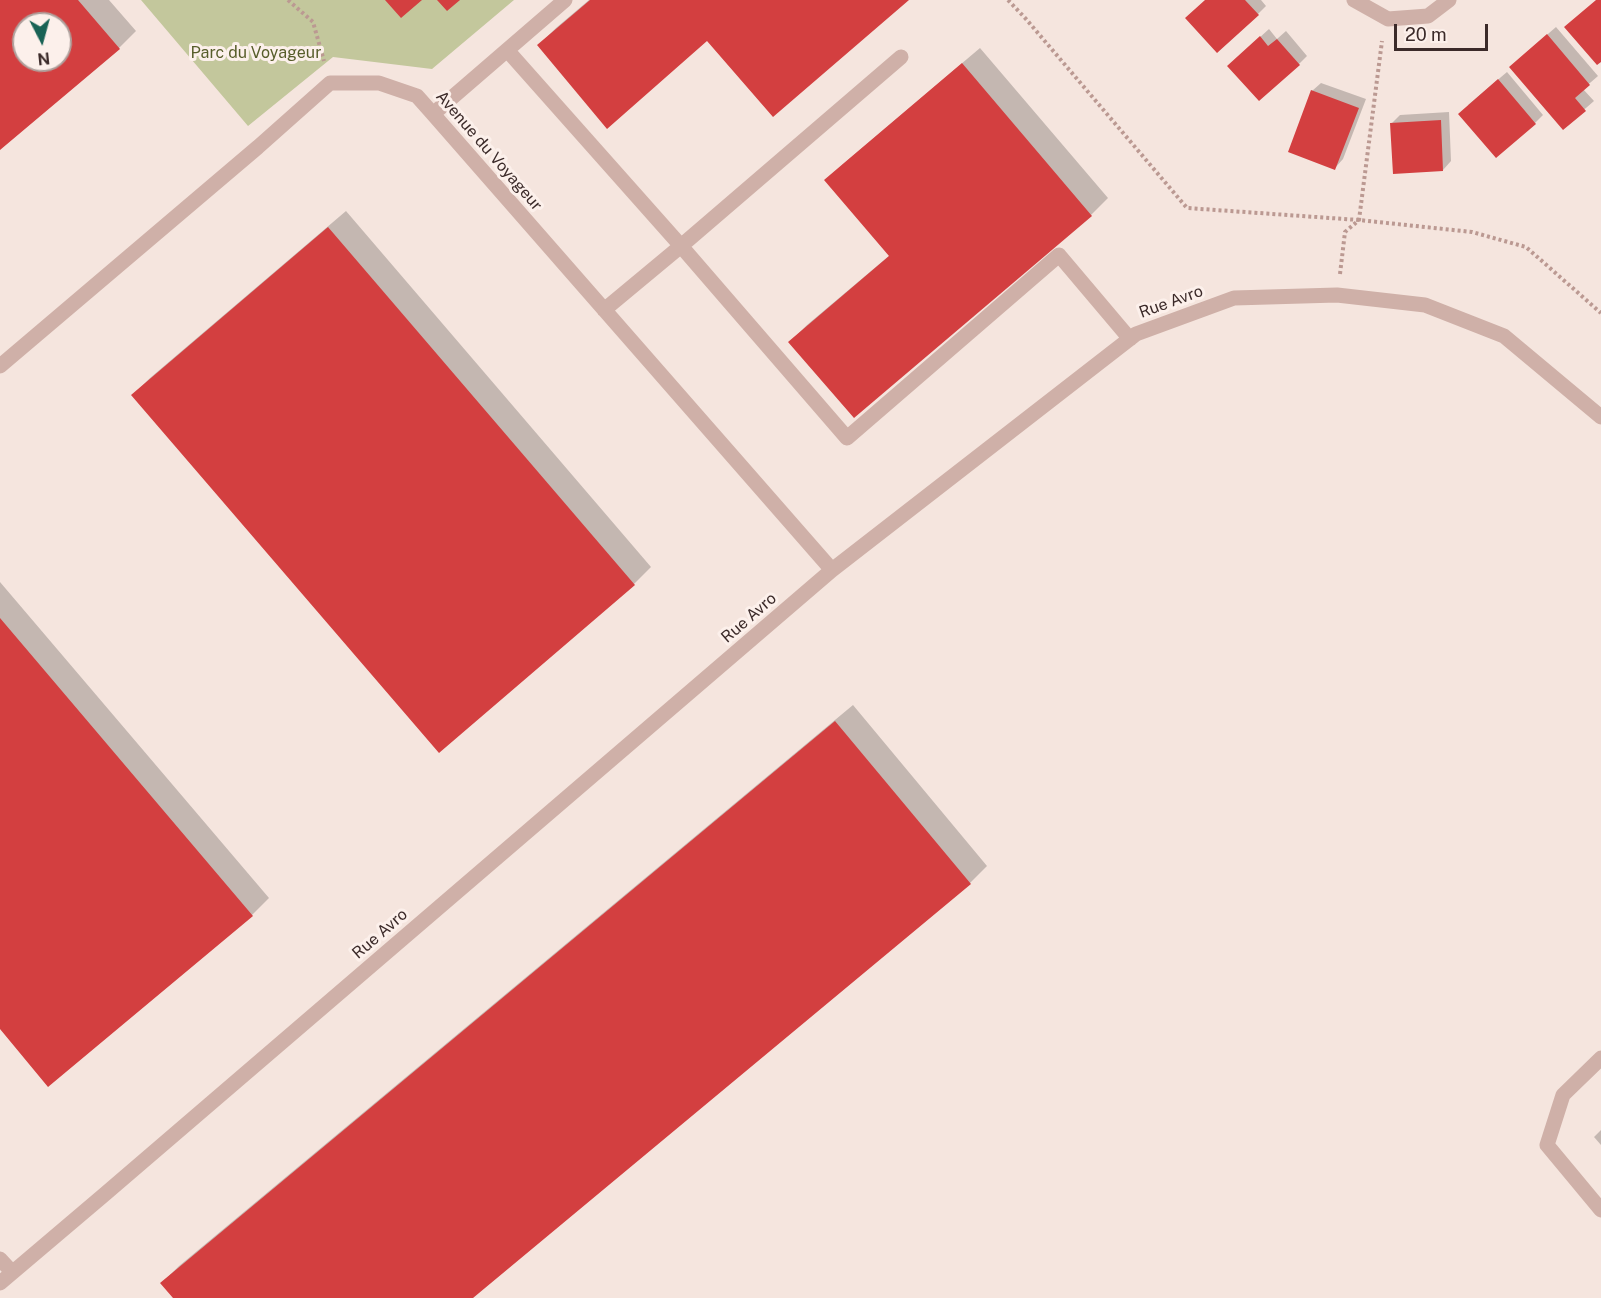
<!DOCTYPE html>
<style>
body{margin:0}
#map{position:relative;width:1601px;height:1298px;overflow:hidden;background:#f5e5de;font-family:"Public Sans",sans-serif}
canvas{display:block}
.north{position:absolute;left:12px;top:12px;width:60px;height:60px;box-sizing:border-box;background:#fcf0eb;border:2px solid #afa19d;border-radius:50%;rotate:174deg;font-size:16px;font-weight:700;line-height:24px;text-align:center;color:#3b2a29}
.north::after{content:'';display:block;margin:auto;width:21px;height:27px;background:#196255;clip-path:polygon(50% 0,100% 100%,50% 72%,0 100%)}
.scale{position:absolute;left:1394px;top:24px;width:94px;height:27px;box-sizing:border-box;border:3px solid #3b2a29;border-top:0;padding-left:8px;font-size:18px;line-height:21px;white-space:nowrap;color:#3b2a29;-webkit-text-stroke:4px #fcf0eb;paint-order:stroke}
</style>
<div id="map">
<canvas width="1601" height="1298"></canvas>
<div class="north">N</div>
<div class="scale">20 m</div>
</div>
<script>
const g = document.querySelector('canvas').getContext('2d');
g.lineJoin = 'round';
function fill(path, color) {
  g.fillStyle = color;
  g.fill(path, 'evenodd');
}
function trace(path, color, width, dash) {
  g.strokeStyle = color;
  g.lineWidth = width;
  g.lineCap = dash ? 'butt' : 'round';
  g.setLineDash(dash || []);
  g.stroke(path);
}
function write(font, color, halo, rows, align = 'center') {
  g.font = font + ' "Public Sans",sans-serif';
  g.lineWidth = 6;
  g.setLineDash([]);
  g.textBaseline = 'middle';
  g.strokeStyle = halo;
  g.fillStyle = color;
  for (const [text, x, y, turn = 0] of rows) {
    g.save();
    g.translate(x, y);
    g.rotate((+turn || 0) * Math.PI / 180);
    g.textAlign = isNaN(turn) ? turn : align;
    if (halo) g.strokeText(text, 0, 0);
    g.fillText(text, 0, 0);
    g.restore();
  }
}
const green = new Path2D(`
 M141 0H514L432 69 333 57 248 126Z`);
const shadow = new Path2D(`
 M0 0H109L136 31 119 48 0 148ZM24 24H60V60H24Z
 M589 0H907L707 39 539 45 556 28Z
 M1206 0H1261L1266 6 1258 14Z
 M1556 27 1598 76 1583 89 1594 101 1563 128 1519 59Z
 M1269 29 1277 39 1286 31 1307 56 1299 64 1237 58Z
 M980 48 1108 198 1091 215 854 416 790 342 807 325 890 255 826 180 843 164Z
 M1507 72 1543 115 1535 123 1468 105Z
 M1321 83 1366 99 1343 159 1335 168 1312 91Z
 M1449 112 1451 161 1443 170 1392 123 1400 115Z
 M346 211 651 567 634 584 439 751 133 395 150 378Z
 M0 582 269 898 252 915 48 1085 0 1026Z
 M853 705 987 866 970 883 470 1298H175L162 1283 179 1266Z
 M1601 1130V1145L1594 1137Z`);
const building = new Path2D(`
 M0 0H78L120 49 0 150ZM24 24H60V60H24Z
 M385 0H422L401 18Z
 M437 0H460L447 11Z
 M590 0H909L773 117 707 41 607 129 537 45Z
 M1205 0H1245L1259 15 1217 53 1185 18Z
 M1596 0H1601V62L1597 65 1564 27Z
 M1547 34 1590 85 1575 98 1586 111 1563 130 1509 67Z
 M1260 36 1268 46 1277 39 1300 65 1259 101 1227 66Z
 M962 63 1092 216 854 418 788 342 889 256 824 180Z
 M1498 79 1536 124 1496 158 1458 114Z
 M1311 90 1359 108 1335 170 1288 152Z
 M1441 120 1443 171 1393 174 1390 123Z
 M328 227 635 585 439 753 131 395Z
 M0 618 253 916 48 1087 0 1029Z
 M835 721 971 884 473 1298H173L160 1283Z`);
const path = new Path2D(`
 M288 0 313 22 324 61
 M1008 0 1026 19 1187 208 1359 220 1472 232 1526 247 1601 313
 M1340 274 1345 232 1359 220 1382 41`);
const minor = new Path2D(`
 M1354 0 1388 19 1428 16 1449 0
 M507 50 681 246 901 57
 M433 114 565 0
 M604 310 681 246 847 438 1059 255 1130 339
 M0 366 258 147 330 83H379L417 96 433 114 832 570
 M1601 1058 1563 1095 1547 1145 1601 1210
 M0 1259 12 1272
 M0 1283 105 1194 832 570 1136 334 1234 298 1337 295 1425 305 1504 336 1601 417`);
const parkNames = [
 ["Parc du Voyageur",256,53]
];
const streetNames = [
 ["Avenue du Voyageur",489,151,49],
 ["Rue Avro",1171,302,-20],
 ["Rue Avro",749,618,-41],
 ["Rue Avro",380,934,-41]
];
fill(green, '#c3c79c');
fill(shadow, '#0003');
fill(building, '#d33f40');
trace(path, '#bb9992', 4, [3, 3]);
trace(minor, '#cfb0a8', 15);
write('16px', '#575d2a', '#fcf0eb', parkNames);
write('16px', '#3b2a29', '#fcf0eb', streetNames);
</script>
